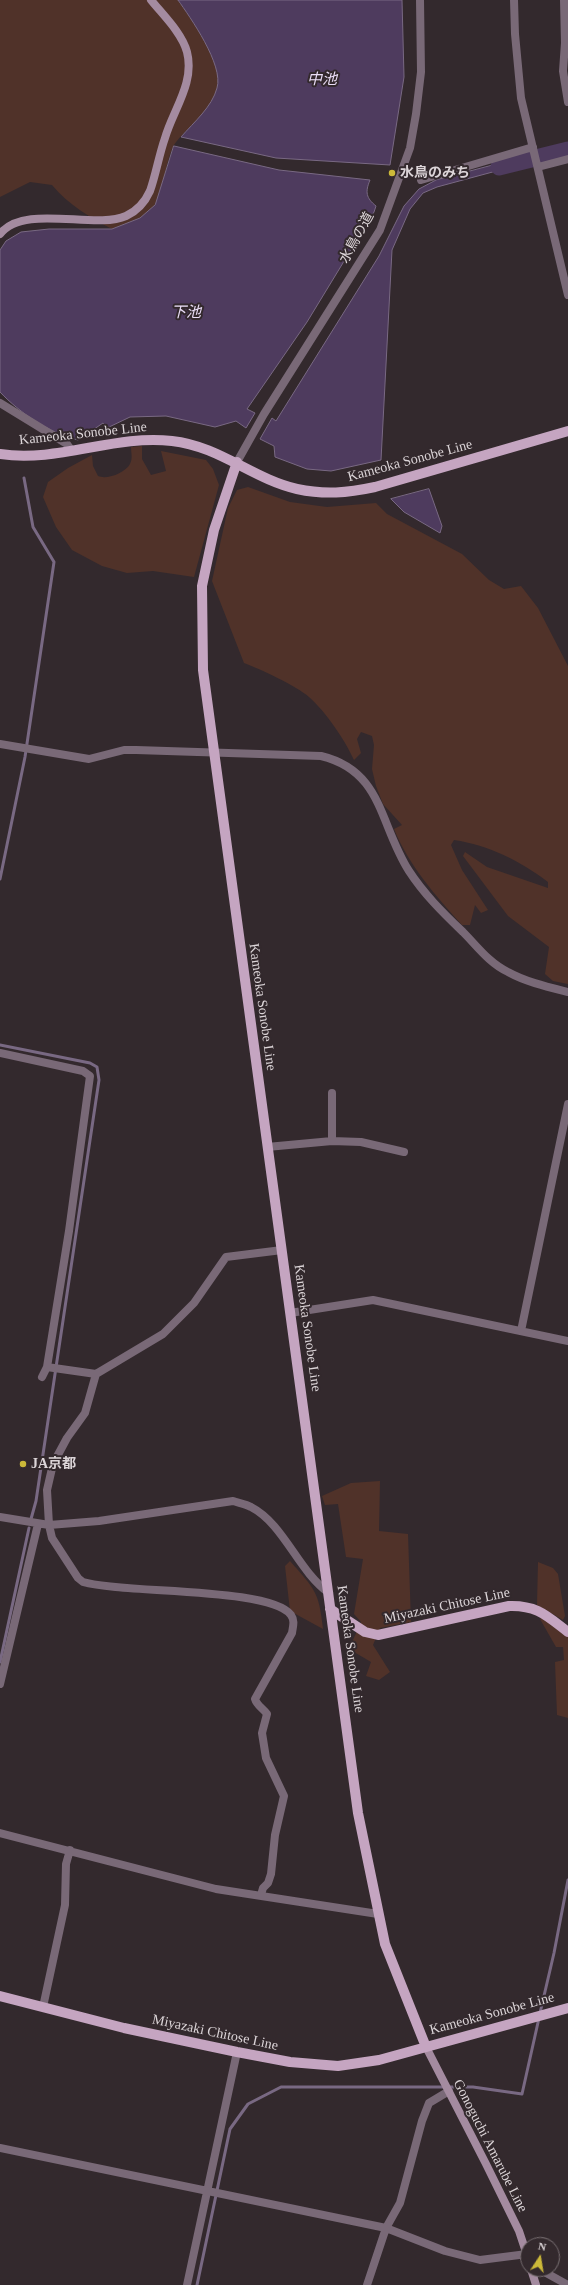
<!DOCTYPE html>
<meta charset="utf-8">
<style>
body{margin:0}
#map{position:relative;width:568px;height:2285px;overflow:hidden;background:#33292d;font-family:"Times New Roman",serif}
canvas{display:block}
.north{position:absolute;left:520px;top:2237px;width:40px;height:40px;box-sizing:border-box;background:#33292d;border:1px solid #776e71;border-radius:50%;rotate:12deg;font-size:11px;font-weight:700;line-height:16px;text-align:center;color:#dcd5d8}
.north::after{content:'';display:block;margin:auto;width:14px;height:18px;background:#ccb939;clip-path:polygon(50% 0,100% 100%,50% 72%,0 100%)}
</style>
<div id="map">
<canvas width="568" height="2285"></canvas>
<div class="north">N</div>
</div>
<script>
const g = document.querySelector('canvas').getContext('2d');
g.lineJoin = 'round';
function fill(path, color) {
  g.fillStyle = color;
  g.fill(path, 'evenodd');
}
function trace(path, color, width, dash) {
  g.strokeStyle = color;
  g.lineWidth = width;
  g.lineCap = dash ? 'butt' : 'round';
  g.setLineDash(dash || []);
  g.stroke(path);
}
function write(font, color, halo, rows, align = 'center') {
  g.font = font + ' "Times New Roman","Noto Sans JP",serif';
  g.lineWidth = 4;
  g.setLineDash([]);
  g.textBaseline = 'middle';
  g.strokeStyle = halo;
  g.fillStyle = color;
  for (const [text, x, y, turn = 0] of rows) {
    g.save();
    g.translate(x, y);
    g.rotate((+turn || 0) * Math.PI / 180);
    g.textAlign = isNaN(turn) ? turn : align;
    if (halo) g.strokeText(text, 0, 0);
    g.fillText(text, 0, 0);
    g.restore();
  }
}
const green = new Path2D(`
 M0 0H178C191 18 223 64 218 87 213 111 187 126 174 145 165 161 164 193 154 206 144 219 127 223 112 229 89 217 69 205 52 185L30 182 0 197Z
 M142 446V459L151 475 166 471 161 451 206 460 213 469 219 485 194 577 153 571 127 573 102 566 72 550 56 527 43 497 48 482 68 468 92 455 93 466 98 476C107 480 125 473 130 464 133 458 131 453 131 447Z
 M248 487 290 502 327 507 376 503 387 514 462 554 489 580 504 589 521 586 538 608 568 666V984L553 981 545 974 549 947 508 916 463 856 465 852 487 867 548 888V882C520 861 489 845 454 840L451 845 462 870 488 910 481 913 475 905 470 925H462C436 896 409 866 394 829L402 825 383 804 376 786 372 769 374 745 372 736 361 732 357 739 361 753 354 760C345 740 326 712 309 697 297 686 260 669 244 663L212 581 228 508 237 490Z
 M380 1481 379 1531 408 1534 411 1622 380 1628 373 1645 390 1672 379 1680 366 1676 371 1662 349 1649 361 1622 354 1614 363 1559 346 1557 338 1504 325 1505 322 1496 351 1483Z
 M290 1561C314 1589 319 1590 323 1629L290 1611 285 1566Z
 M538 1562 553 1568 558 1574 565 1616 563 1620 537 1605Z
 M542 1616 568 1636V1718L557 1715 555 1662 564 1660 563 1647H556L540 1619Z`);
const water = new Path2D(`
 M178 0H402L404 77 390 165 276 158 181 137C194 122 212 107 217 88 224 65 190 17 178 0Z
 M174 146 279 170 370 180C365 192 366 198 376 206L374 212 307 322 247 409 255 413 246 428 236 421 215 427 166 416 130 417 107 428 103 423 78 440C49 433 20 413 0 392V250L6 241 21 232 49 229H112L140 218 155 205Z
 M498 164 500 170 437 187 423 193 410 209 392 250 381 460 331 471 307 469 275 457 274 446 260 439 272 418 276 421 379 256 404 206 419 189 436 180Z
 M429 489 442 526 440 533 404 512 391 499Z`);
const stream = new Path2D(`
 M0 879 25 757 54 562 33 527 24 478
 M0 1045 90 1063 97 1067 99 1080 36 1501 31 1519
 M0 1662 29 1528
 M540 2013 554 1953 568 1880
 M197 2285 230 2129 248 2104 281 2087H473L522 2094 539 2018`);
const river = new Path2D(`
 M499 167 568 150`);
const minor = new Path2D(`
 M514 0 515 34 521 98 568 295
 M564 0 565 43 563 71 568 102
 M538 167 568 159
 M421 180 533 147
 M0 403 67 444 72 451
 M0 744 89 759 124 750H136L321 756C383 771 379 824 409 871 424 894 442 912 463 932 477 946 489 963 508 972 526 982 548 987 568 992
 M0 1053 83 1071 90 1076 69 1231 47 1367
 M332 1093V1141
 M267 1147 332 1141 361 1142 404 1152
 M290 1313 373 1300 568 1341
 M521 1331 568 1104
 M42 1377 47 1367 96 1374
 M0 1517 49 1525 99 1521 233 1501C239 1503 246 1504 251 1507 284 1524 298 1571 329 1593
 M0 1684 38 1524
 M0 1833 216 1889 378 1914
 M261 1895 263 1888 268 1883 271 1874 275 1835 284 1796 266 1758 262 1733 267 1714C263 1708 257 1706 255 1699L292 1633C293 1626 295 1621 291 1615 270 1587 124 1594 83 1582L78 1578 52 1538 49 1525 47 1490 53 1464 67 1438 85 1413 96 1374 163 1334 194 1303 226 1257 282 1250
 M43 2007 65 1905 66 1864 70 1850
 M0 2148 386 2228 445 2251 480 2260 527 2254
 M539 2269 568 2285
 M187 2285 237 2052
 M367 2285 386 2228 400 2203 422 2121 429 2103 449 2091`);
const tertiary = new Path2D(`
 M237 462 264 414 380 230 410 148 416 114 421 72 420 0`);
const secondary = new Path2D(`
 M0 234C24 203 95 230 126 216 137 211 145 202 150 191 156 174 159 155 165 138 173 110 195 83 187 52 182 33 163 15 151 0
 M426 2047 486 2164 519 2231 528 2258
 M531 2269 536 2285`);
const primary = new Path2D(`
 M0 454C58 463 115 434 172 441 219 446 253 479 297 489 325 495 347 493 375 487L568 431
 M237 462 214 530 202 586 203 670 358 1813 385 1944 426 2047
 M330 1609 365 1632 378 1635 509 1606C537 1605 547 1616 568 1632
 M0 1996 124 2028 237 2052 290 2062 338 2066 379 2060 568 2008`);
const markers = [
 [392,173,4,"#ccb939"],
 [23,1464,4,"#ccb939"]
];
const poiNames = [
 ["水鳥のみち",400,173],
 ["JA京都",31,1464]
];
const streetNames = [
 ["水鳥の道",357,238,-61],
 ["Kameoka Sonobe Line",83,434,-6],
 ["Kameoka Sonobe Line",410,461,-15],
 ["Kameoka Sonobe Line",262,1007,82],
 ["Kameoka Sonobe Line",307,1328,82],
 ["Miyazaki Chitose Line",447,1606,-12],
 ["Kameoka Sonobe Line",350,1649,82],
 ["Kameoka Sonobe Line",492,2014,-15],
 ["Miyazaki Chitose Line",215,2033,12],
 ["Gonoguchi Amarube Line",490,2146,63]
];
const waterNames = [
 ["中池",322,80],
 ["下池",186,313]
];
fill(green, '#503229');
fill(water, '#4e3b5e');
trace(water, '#796983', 1);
trace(stream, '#796983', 3);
trace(river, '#4e3b5e', 17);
trace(minor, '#796977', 8);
trace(tertiary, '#796977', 8);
trace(secondary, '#a48ba0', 8);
trace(primary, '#c5a5c1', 10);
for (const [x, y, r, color] of markers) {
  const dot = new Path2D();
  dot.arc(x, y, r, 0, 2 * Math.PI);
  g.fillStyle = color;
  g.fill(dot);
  trace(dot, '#33292d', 1.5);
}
write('bold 14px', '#dcd5d8', '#33292d', poiNames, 'left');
write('14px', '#dcd5d8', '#33292d', streetNames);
write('italic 15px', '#eaddf6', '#33292d', waterNames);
</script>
